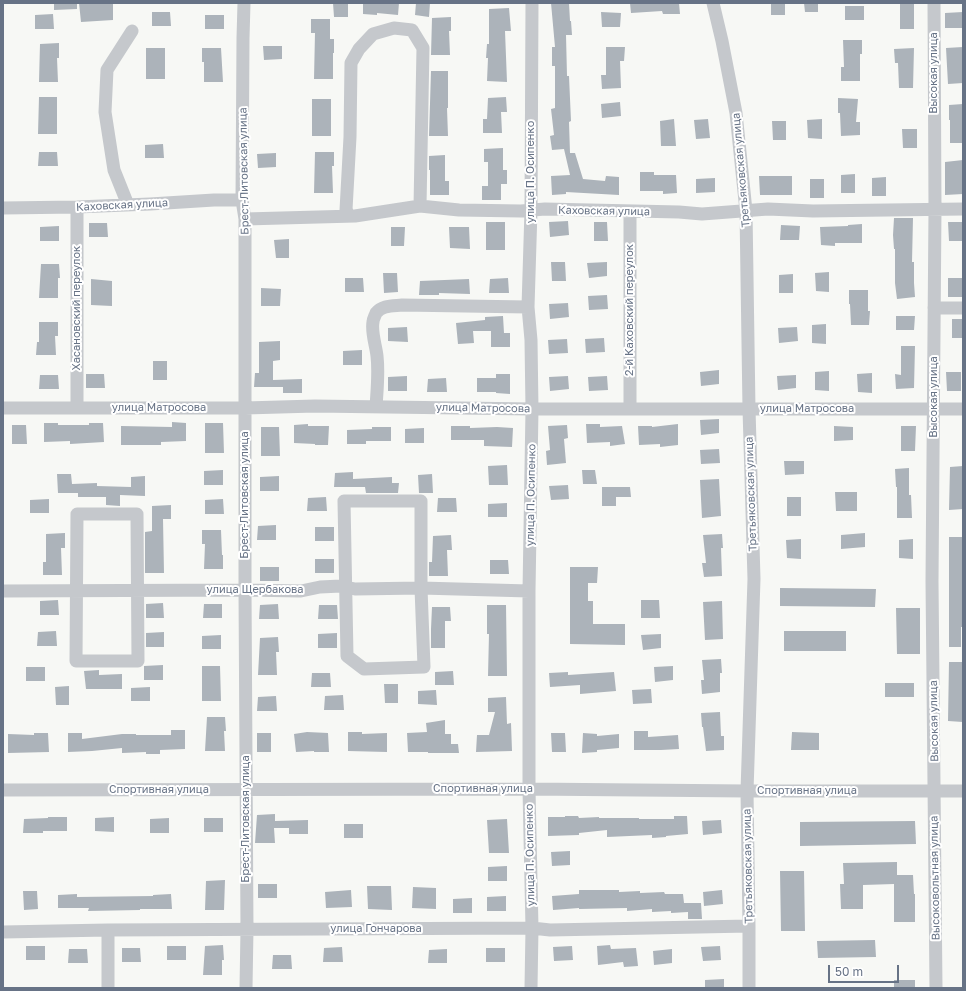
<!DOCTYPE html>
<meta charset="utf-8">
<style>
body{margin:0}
#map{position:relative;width:966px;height:991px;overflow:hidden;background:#f7f8f5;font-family:"Golos Text",sans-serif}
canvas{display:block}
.frame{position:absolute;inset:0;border:4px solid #677386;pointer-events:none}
.scale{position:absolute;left:828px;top:965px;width:71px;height:18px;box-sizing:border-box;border:2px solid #677386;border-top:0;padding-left:5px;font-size:12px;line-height:14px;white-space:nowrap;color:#677386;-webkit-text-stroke:3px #fff;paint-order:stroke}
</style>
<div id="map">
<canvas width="966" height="991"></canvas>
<div class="frame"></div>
<div class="scale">50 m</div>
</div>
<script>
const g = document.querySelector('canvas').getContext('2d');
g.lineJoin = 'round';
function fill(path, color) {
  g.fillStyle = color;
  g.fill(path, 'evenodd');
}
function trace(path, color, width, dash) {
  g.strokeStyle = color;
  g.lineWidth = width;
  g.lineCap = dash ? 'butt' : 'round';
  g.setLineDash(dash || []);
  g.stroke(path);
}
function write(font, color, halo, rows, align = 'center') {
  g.font = font + ' "Golos Text",sans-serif';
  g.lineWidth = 4;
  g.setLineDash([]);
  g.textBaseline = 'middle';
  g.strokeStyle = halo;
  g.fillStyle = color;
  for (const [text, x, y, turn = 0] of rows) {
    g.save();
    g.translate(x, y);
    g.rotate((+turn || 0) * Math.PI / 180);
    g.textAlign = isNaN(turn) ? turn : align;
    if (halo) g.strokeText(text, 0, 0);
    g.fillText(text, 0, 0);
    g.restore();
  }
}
const building = new Path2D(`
 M54 3H77V9L54 10Z
 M79 3H113V20L81 22Z
 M333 3H348V17H334Z
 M363 3H399L398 15 377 13V15L363 14Z
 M416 3H430L429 17 415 15Z
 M551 3H569L570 21H571L572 35H566L567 76H569L571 121 569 122 570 153H575L583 179 605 181 606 176 619 177V195L566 192V194L552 195 551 176 570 175 564 149 552 150 550 136 554 135 551 109 555 108V66H552V47H555Z
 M630 3H679L680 14H663L662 11 631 13Z
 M771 3H785V15H771Z
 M804 3H818V12H805Z
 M900 3H914V29H900Z
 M845 6H864V20H845Z
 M509 8 511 31H505L507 82 487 81 488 58H486L487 44H489V9Z
 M152 12H170L171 26H152Z
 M601 12 621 13 620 27H602Z
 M963 12V28H945V13Z
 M53 14 54 29H35V15Z
 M205 15H224V29H205Z
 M451 17V31H449L450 55H431L432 18Z
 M311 19H330V39H334V53H333V79H314L315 33H311Z
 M843 40H862V54H860V81H841V67H844Z
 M59 43V58H57L58 82H39L40 44Z
 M263 46H282V59L264 60Z
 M606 47H625L624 61H620L621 88 602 89 601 75H606Z
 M963 47V83L948 84 946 48Z
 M146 48H165V79H146Z
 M202 48H221L223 82H204V62H202Z
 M914 48 913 88H899L898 63H895L894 49Z
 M431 71H448V108H447L448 136H429Z
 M39 97H57V134H38Z
 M506 97 507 112H501L502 133H483V119H487L488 98Z
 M838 98 858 99 856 122H860V135L841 136 840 113H838Z
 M312 99H331V136H312Z
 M620 102 621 116 602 118 601 104Z
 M963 104V143H950V120H949V105Z
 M674 119 676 146H661L660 121Z
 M708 119 710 138 696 139 694 120Z
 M822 119V139L808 138 807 120Z
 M772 121H786V140H773Z
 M902 129H917V148H903Z
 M163 144 164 158H145V145Z
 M503 148V170H507V184H501V200H482V186H488V162H484V149Z
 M39 152H57L58 166H38Z
 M315 152H334V166H332L333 193H314Z
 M276 153V167L258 168 257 154Z
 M445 155V181H449V195H430V170H429V156Z
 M963 160V194L945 195V162Z
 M640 172H654V175H676L677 193 663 194V191H640Z
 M855 174V193H841V175Z
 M759 176H792V195H760Z
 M886 177V196H872V178Z
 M715 178V192L696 193V179Z
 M810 179H824V198H810Z
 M894 218H913L912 262H914V284V283L915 297 897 299 895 283V249H894L893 235Z
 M568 221 569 235 550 237 549 222Z
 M486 222H505V250H486Z
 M594 222H607L608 241H594Z
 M948 222H963V241H949Z
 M89 223H107L108 237H89Z
 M862 224V243H835V246L821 245 820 227 848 226V225Z
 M781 225 800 226 799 240H780Z
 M59 226V241H40V227Z
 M391 227H405L404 246H391Z
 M449 227H469L470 249 450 248Z
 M289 239V258H276L274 240Z
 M551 262H565L566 281H552Z
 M607 262V276L589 278 587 263Z
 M41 264H59L60 278H58V298H39Z
 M829 272V292L816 291 815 273Z
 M383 273H397L398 292 384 293Z
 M793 274V293H779V275Z
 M345 278H363L364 292H345Z
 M508 278 509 293H489L490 279Z
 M948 278H962V297H948Z
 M91 279 112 281V306L91 305Z
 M469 279 470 294 439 293V295H419L420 281Z
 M261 288 281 289 280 306H261Z
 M849 290H868V311H870L869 325H851L850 304H849Z
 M607 295 608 309 589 310 588 296Z
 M568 303 569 317 550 319 549 304Z
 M503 316 504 333H510V347H491V331H473L474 343 458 344 456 323 485 320V317Z
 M896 316H915L914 330H896Z
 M952 319H963V338H952Z
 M39 322H58V336H55L56 355H36L37 342H39Z
 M826 324V344L812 343V325Z
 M407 327 408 342 388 341V328Z
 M797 327 798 341 779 343 778 328Z
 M604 338 605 352 586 353 585 339Z
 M567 339 568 353 549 354 548 340Z
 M280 341V360L273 361V380L302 379V393H283V387H254L255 373H259V342Z
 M901 346H915L914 388 896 389 895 374 901 375Z
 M362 350V365H343V351Z
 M153 361H167V380H153Z
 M719 370V384L701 386 700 372Z
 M829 371V391L815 390V372Z
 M946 372H961V391H947Z
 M872 373V393L858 392 857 374Z
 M86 374H104L105 388H86Z
 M496 374H510V394L496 393V392H477V378H496Z
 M40 375H58L59 389H39Z
 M796 375V388L778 390 777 376Z
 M407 376V391H388V377Z
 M568 376 569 389 550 391 549 377Z
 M607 376 608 390 589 391 588 377Z
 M446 378 447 392H427L428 379Z
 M719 419V433L701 435 700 420Z
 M172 422 186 423V441L161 442V445H121V426L172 427Z
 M44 423H58V425H89V423H103L104 442 70 444V441L44 442Z
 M205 423H223L224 453H205Z
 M308 424V426H329L328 445H315V444L294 443V425Z
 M586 424H600V427L622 426 625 444 610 446V442L587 443Z
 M678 424V445L660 447V444L639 445 638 426H652V427Z
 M12 425H26L27 444H12Z
 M567 425 568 438 564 439 566 463 547 465 546 451 550 450 548 426Z
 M451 426H470V428L497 427 513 428 512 447 484 446V440H451Z
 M834 426 853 427V440L834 441Z
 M901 426H916L915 451H901Z
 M261 427H279L280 456H261Z
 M372 427H391V441H366V444H347V430L372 429Z
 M424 428V443H405V429Z
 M719 449 720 463 701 464 700 450Z
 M784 461H804V474L785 475Z
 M507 465 508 485H489L488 466Z
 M963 466V509L949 510 950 467Z
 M909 468V495H911L912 518H897V487H896L895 469Z
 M223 470V485H204V471Z
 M582 470H595L597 484H583Z
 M353 472V479L392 477V483H399L398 493H366L365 487H334L335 473Z
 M57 474H71L72 484 97 483V486L131 487V477L145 476V496L120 495V506L106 505V497H78V493H58Z
 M432 474 433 493H419L418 475Z
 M279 476V491H260V477Z
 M719 479 721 516 702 518 700 480Z
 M568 485 569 499 551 500 549 486Z
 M602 487H630L631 497H616V506H602Z
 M835 492H857V511H836Z
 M326 497 327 511H307L308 498Z
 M787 497H801V516H787Z
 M438 498H456L457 512H437Z
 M49 499V513H30V500Z
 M223 499 224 514H205V500Z
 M507 503V517H488V504Z
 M171 505V519H163L164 573H145V532L152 531V506Z
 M276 525V540H257L258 526Z
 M315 527H334V541H315Z
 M202 530H221L222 555H223V569H204L205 544H202Z
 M65 533V548H61L62 575H43V562H46V534Z
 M865 533V547L841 549V535Z
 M722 534 723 548H721L722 576 704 577 702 563H706L703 535Z
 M451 535 452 550H447L448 576H429V562H432L433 536Z
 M949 537H963V627H961V647H949Z
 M801 539V559L787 558 786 540Z
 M913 539V559L899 558V540Z
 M315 559H334V573H315Z
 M490 560H508L509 574H490Z
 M260 567H279V581H260Z
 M570 567H598L597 583H588V601H593V624H625V645L570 644Z
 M780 588 876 589 875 607 780 606Z
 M58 600 59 615H40V601Z
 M641 600H659L660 618H641Z
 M722 601 723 639 705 640 703 602Z
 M163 603 164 618H146V604Z
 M204 604H222V618H203Z
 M278 604 279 619H259L260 605Z
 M319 605H337L338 619H318Z
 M487 605H506L507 676H488L489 634H487Z
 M432 607H450L451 621H445V648H431V629Z
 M896 608H920V654H897Z
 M56 631 57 646H37L38 632Z
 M784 631H846V651H784Z
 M164 632V647H146V633Z
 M337 633V648H318V634Z
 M661 634V648L643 650 641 635Z
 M221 635V649H202V636Z
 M278 637 279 652H276L277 675H258L260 638Z
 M721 659 722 673H720V692L702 694 701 680H704L702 660Z
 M949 662H963V722L948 721Z
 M163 665V680H144V666Z
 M202 666H220L221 701H202Z
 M673 666V680L655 682 654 667Z
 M26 667H45V681H26Z
 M99 670V675L122 674V689H86L84 671Z
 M453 671 454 685H435V672Z
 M568 672V675L614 672 616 691 580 694V685L550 687 549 673Z
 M312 673H330L331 687H311Z
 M885 683H914V697H885Z
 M384 684H398V703H385Z
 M69 686V705H56L55 687Z
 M150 687V701H131V688Z
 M651 689 652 703 633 704 632 690Z
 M436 690 437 705 418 704V691Z
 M343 695 344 710H324L325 696Z
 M276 696 277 711H257L258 697Z
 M506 697 507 724 511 723 512 751 476 752 477 735H489L495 712H488V698Z
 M720 712 721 736H724V750L706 751 703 727H702L701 713Z
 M207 717H225L226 731H224L225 751H205Z
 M445 720V734H451V744H458L459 753H428V752H408L407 733 427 732 426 723Z
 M171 730H185V749L160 750V754H146V752L122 753V748L92 751 68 752V733H82V739L122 734H136V735H171Z
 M634 731H648V737L678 735 679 749 661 750H634Z
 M307 732 328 733 329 752H314V751L296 752 294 734Z
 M348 732H362V734L387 733V752L348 751Z
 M792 732 819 733V750H791Z
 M34 733H48L49 752 8 753V734L34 735Z
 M257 733H271V752H257Z
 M551 733H565L566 752H552Z
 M583 733 597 734V736L619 734V748L597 750V752L582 753Z
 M275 814V821L308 820V834H289V828H274L275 843H255L257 815Z
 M565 816H578L579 818 599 817V818H639V819H674V816H687L688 834 666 836V837L652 838V835L607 837V830L579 833V835L548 836V817H565Z
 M48 817H67V831H43V833H23L24 819 48 818Z
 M114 817V832L95 831V818Z
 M169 818V833H150V819Z
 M204 818H223V832H204Z
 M507 819 509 853H489L487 820Z
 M721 820 722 833 703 835 702 821Z
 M915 821 916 844 800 846V822Z
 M344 824H363V838H344Z
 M570 851V865L552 866 551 852Z
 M897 862V875H913L914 894H915V922H894V884L863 885V909H841L840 884H844L843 863Z
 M507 866V881H488V867Z
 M780 871H804L805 931H781Z
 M225 880 224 910H205L206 881Z
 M258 884H277V898H258Z
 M367 886H391L392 910 368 909Z
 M413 887 436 888V909L412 908Z
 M351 890 352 907 326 908 325 892Z
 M579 890H619V892L640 891V893L664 892 665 894H683L684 903H701L702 919H688V912L671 913V911L652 912V909L627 911V908L579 909V908L553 910 552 896 579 894Z
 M722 890 723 904 704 906 703 892Z
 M23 891H37L38 909 24 910Z
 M77 894V897L153 896V895L171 894 172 909H140V910L88 911 89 908H58V895Z
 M506 896V911H487V897Z
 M472 898V913H453V899Z
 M875 940 876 957 818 958 817 941Z
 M223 945 224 960H222V975H203L205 946Z
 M610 945 611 949 636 948 638 966 624 967 623 962 598 965 597 946Z
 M26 946H45V960H26Z
 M167 946H186V960H167Z
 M572 946 573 960 554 961 553 947Z
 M720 946 721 960 703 961 701 947Z
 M342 947 343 962H323L324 948Z
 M122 948H140L141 962H122Z
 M486 948H505V962H486Z
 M69 949H87L88 963H68Z
 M447 949V963H428L429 950Z
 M672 949V963L654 965 653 951Z
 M273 955H291L292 969H272Z
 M724 979V988H705V980Z
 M894 980H915V988H894Z`);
const minor = new Path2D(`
 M244 3 243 38 242 200 245 219V590L247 929 246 988
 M713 3 722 41 736 113 746 211 749 409 754 579 747 791 749 926V988
 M934 3 935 209 932 581 936 988
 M128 205 114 170 105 112 107 70 132 31
 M3 208 77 207 150 204 214 200H242
 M630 211V409
 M350 216 346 210 350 137 351 63 359 49 373 34 394 28 412 30 423 48 420 206
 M245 219 355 216 420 206 459 210 521 211 545 209 679 212 702 214 768 209 813 211 963 209
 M934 308H963
 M376 407C377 390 379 373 377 356 376 346 371 332 373 322 373 319 375 316 376 313 382 305 393 306 402 305L528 307
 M3 408H245L315 406 532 409H963
 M77 408V207
 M344 501H421V588L424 667 364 669 347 656Z
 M77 514H137L138 661H76Z
 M3 591 245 590 301 591 320 587 341 586 355 589 421 588 529 591
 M3 790 529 789 747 791H963
 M3 932 108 930 532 928 550 930 749 926
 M108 988V930
 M531 988 532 928 529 789V591L532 409 531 340 528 307 531 210 532 3`);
const streetNames = [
 ["Высокая улица",934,73,-90],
 ["Третьяковская улица",741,170,-95],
 ["Брест-Литовская улица",244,171,-91],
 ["улица П. Осипенко",531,172,-90],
 ["Каховская улица",122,205,-3],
 ["Каховская улица",604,211,1],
 ["Хасановский переулок",77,308,-90],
 ["2-й Каховский переулок",630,310,-90],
 ["Высокая улица",934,397,-90],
 ["улица Матросова",159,408],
 ["улица Матросова",483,408,1],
 ["улица Матросова",807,409],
 ["Третьяковская улица",751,494,-92],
 ["Брест-Литовская улица",245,495,-90],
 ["улица П. Осипенко",531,495,-89],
 ["улица Щербакова",255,590],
 ["Высокая улица",934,721,-91],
 ["Спортивная улица",483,789],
 ["Спортивная улица",159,790],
 ["Спортивная улица",807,791],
 ["Брест-Литовская улица",246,819,-90],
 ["улица П. Осипенко",530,855,-91],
 ["Третьяковская улица",748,866,-91],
 ["Высоковольтная улица",935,878,-91],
 ["улица Гончарова",376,929]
];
fill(building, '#acb3ba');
trace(minor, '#c5c8cc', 13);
write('11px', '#677386', '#fff', streetNames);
</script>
